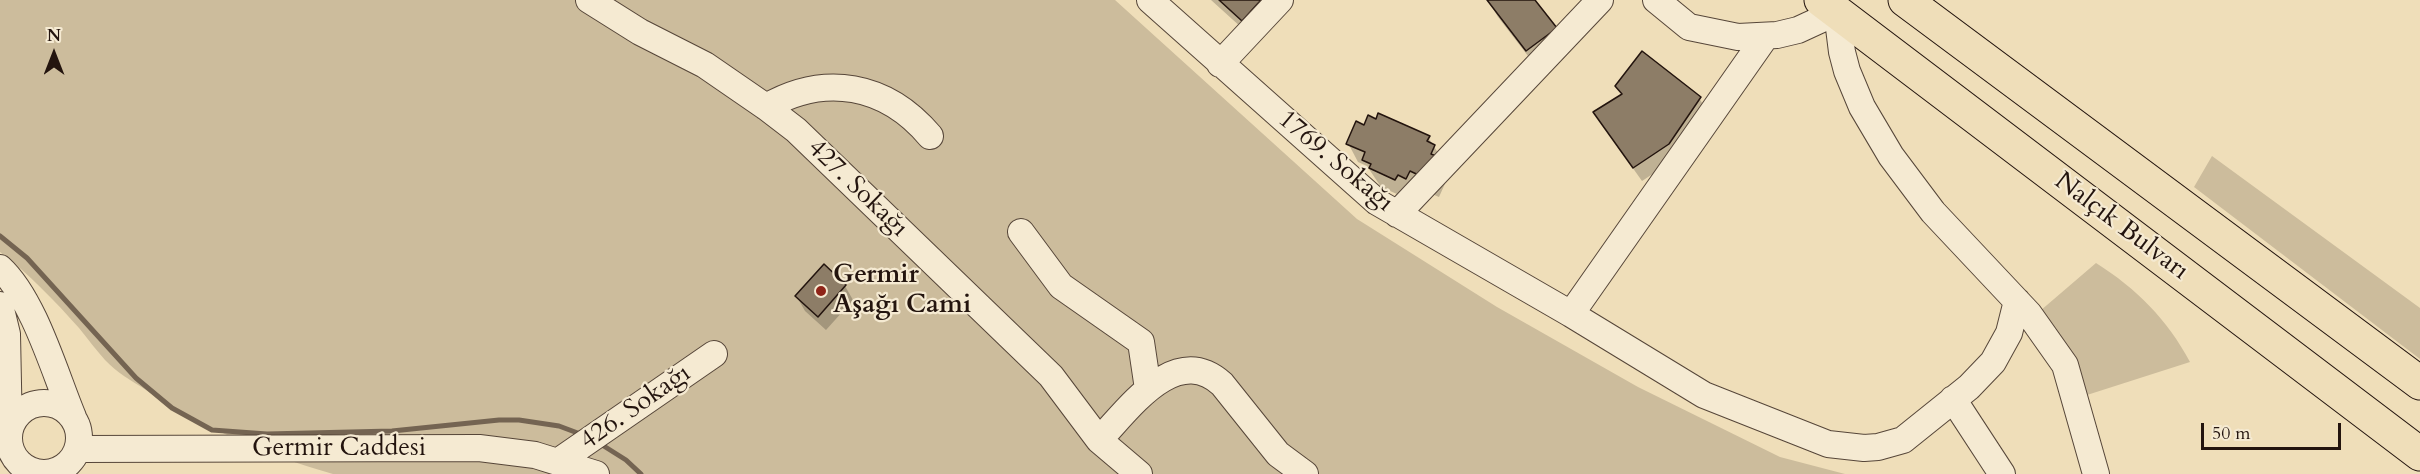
<!DOCTYPE html>
<meta charset="utf-8">
<style>
body{margin:0}
#map{position:relative;width:2420px;height:474px;overflow:hidden;background:#efdeb9;font-family:Cardo,serif}
canvas{display:block}
.north{position:absolute;left:24px;top:24px;width:60px;height:60px;-webkit-text-stroke:4px #f5ead2;paint-order:stroke;rotate:0deg;font-size:16px;font-weight:700;line-height:24px;text-align:center;color:#23140e}
.north::after{content:'';display:block;margin:auto;width:21px;height:27px;background:#23140e;clip-path:polygon(50% 0,100% 100%,50% 72%,0 100%)}
.scale{position:absolute;left:2201px;top:423px;width:140px;height:27px;box-sizing:border-box;border:3px solid #23140e;border-top:0;padding-left:8px;font-size:18px;line-height:21px;white-space:nowrap;color:#23140e;-webkit-text-stroke:4px #f5ead2;paint-order:stroke}
</style>
<div id="map">
<canvas width="2420" height="474"></canvas>
<div class="north">N</div>
<div class="scale">50 m</div>
</div>
<script>
const g = document.querySelector('canvas').getContext('2d');
g.lineJoin = 'round';
function fill(path, color) {
  g.fillStyle = color;
  g.fill(path, 'evenodd');
}
function trace(path, color, width, dash) {
  g.strokeStyle = color;
  g.lineWidth = width;
  g.lineCap = dash ? 'butt' : 'round';
  g.setLineDash(dash || []);
  g.stroke(path);
}
function write(font, color, halo, rows, align = 'center') {
  g.font = font + ' Cardo,serif';
  g.lineWidth = 4.5;
  g.setLineDash([]);
  g.textBaseline = 'middle';
  g.strokeStyle = halo;
  g.fillStyle = color;
  for (const [text, x, y, turn = 0] of rows) {
    g.save();
    g.translate(x, y);
    g.rotate((+turn || 0) * Math.PI / 180);
    g.textAlign = isNaN(turn) ? turn : align;
    if (halo) g.strokeText(text, 0, 0);
    g.fillText(text, 0, 0);
    g.restore();
  }
}
const green = new Path2D(`
 M0 0H1115L1357 219 1497 307 1638 387 1780 457 1845 474H333C266 455 204 428 146 390 132 381 116 372 105 360 96 350 88 339 79 328 55 301 29 274 0 252Z
 M2212 156 2420 308V359L2194 187Z
 M2096 263C2137 289 2167 319 2190 362L2087 395 2040 311Z`);
const shadow = new Path2D(`
 M1211 0H1276L1253 38Z
 M1488 0H1533L1566 47 1538 69 1498 17Z
 M1617 86 1699 98 1708 112 1677 158 1642 181 1603 126 1623 96Z
 M1364 127 1428 137 1445 164 1448 177 1439 197 1420 189 1406 198 1381 187 1367 166 1358 162 1348 143Z
 M824 266 845 286 853 300 826 330 805 311 797 297Z`);
const stream = new Path2D(`
 M0 236 27 258 136 378 172 408 212 430 267 434 392 431 499 420H519L559 426 583 435
 M599 443 626 460 641 474`);
const building = new Path2D(`
 M1219 0H1261L1242 21Z
 M1487 0H1535L1557 28 1526 51Z
 M1642 51 1701 97 1669 144 1633 168 1593 112 1622 94 1615 86Z
 M1378 113 1430 136 1427 141 1435 145 1431 154 1439 157 1429 180 1410 171 1406 179 1398 175 1395 180 1369 168 1371 164 1362 160 1365 152 1346 144 1356 121 1364 125 1368 115 1376 119Z
 M824 264 846 285 818 317 795 296Z`);
const minor = new Path2D(`
 M589 0 640 32 705 65 766 107 796 130 1051 376 1099 440 1139 474
 M1150 0 1377 202 1571 314 1704 395 1828 444 1864 448 1878 447 1903 440 1969 387 1993 362 2009 333 2017 301
 M1656 0 1689 27 1738 37 1777 35 1798 30 1837 12 1842 52 1847 71 1862 107 1891 156 1933 212 2029 314 2065 365 2096 474
 M1220 64 1280 0
 M766 107C825 73 886 84 930 136
 M1397 214 1600 0
 M1021 232 1061 286 1141 342 1148 389
 M0 268C34 299 55 374 73 417
 M0 305 7 334 9 433
 M1571 314 1766 36
 M1953 399 2002 474
 M9 438a35 35 0 1 1 70 0a35 35 0 1 1-70 0Z
 M1099 440C1129 409 1175 342 1222 384L1278 454 1305 474
 M78 449 479 448 535 455 596 474
 M559 461 714 354`);
const highway = new Path2D(`
 M1821 0 2420 454
 M1905 0 2420 383`);
const markers = [
 [821,291,6,"#8f2418"]
];
const streetNames = [
 ["1769. Sokağı",1335,162,40],
 ["427. Sokağı",857,189,44],
 ["Nalçık Bulvarı",2121,227,37],
 ["426. Sokağı",636,408,-35],
 ["Germir Caddesi",339,449]
];
const poiNames = [
 ["Germir",833,276],
 ["Aşağı Cami",833,306]
];
fill(green, '#ccbc9c');
fill(shadow, '#0003');
trace(stream, '#746452', 5);
fill(building, '#8d7d67');
trace(building, '#23140e', 1.5);
trace(minor, '#564639', 28);
trace(highway, '#23140e', 35);
trace(minor, '#f5ead2', 26);
trace(highway, '#efdeb9', 33);
for (const [x, y, r, color] of markers) {
  const dot = new Path2D();
  dot.arc(x, y, r, 0, 2 * Math.PI);
  g.fillStyle = color;
  g.fill(dot);
  trace(dot, '#f5ead2', 2);
}
write('26px', '#23140e', '#f5ead2', streetNames);
write('bold 26px', '#23140e', '#f5ead2', poiNames, 'left');
</script>
